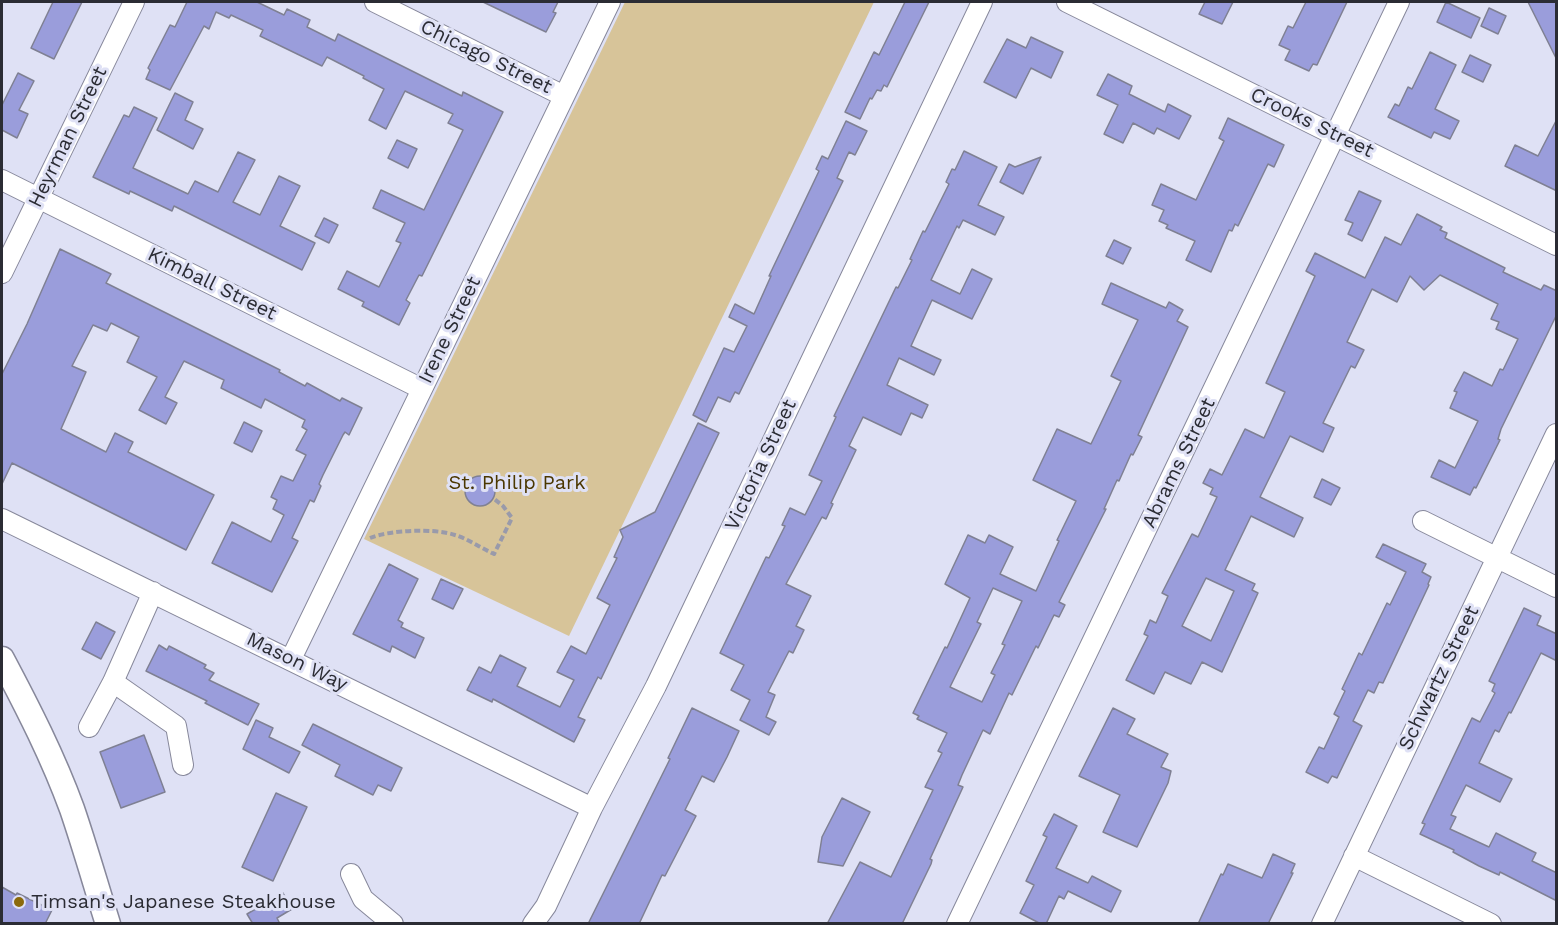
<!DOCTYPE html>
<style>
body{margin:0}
#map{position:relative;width:1558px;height:925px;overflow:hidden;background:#dfe1f5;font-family:"Work Sans",sans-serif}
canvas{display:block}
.frame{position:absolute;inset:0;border:3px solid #2b2c34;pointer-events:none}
</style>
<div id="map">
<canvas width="1558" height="925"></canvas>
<div class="frame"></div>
</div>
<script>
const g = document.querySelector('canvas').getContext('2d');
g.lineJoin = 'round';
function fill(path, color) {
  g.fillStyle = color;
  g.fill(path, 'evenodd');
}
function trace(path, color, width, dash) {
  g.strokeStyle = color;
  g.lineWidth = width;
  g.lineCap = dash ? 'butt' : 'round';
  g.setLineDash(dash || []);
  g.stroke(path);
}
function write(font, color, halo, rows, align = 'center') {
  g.font = font + ' "Work Sans",sans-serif';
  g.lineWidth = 6;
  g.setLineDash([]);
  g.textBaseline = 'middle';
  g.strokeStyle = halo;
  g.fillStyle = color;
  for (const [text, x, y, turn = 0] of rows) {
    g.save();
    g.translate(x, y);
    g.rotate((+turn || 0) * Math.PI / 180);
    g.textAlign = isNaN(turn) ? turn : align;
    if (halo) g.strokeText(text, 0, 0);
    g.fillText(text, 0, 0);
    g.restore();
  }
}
const green = new Path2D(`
 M625 2H874L569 636 364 539Z`);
const building = new Path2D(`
 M53 2H82L54 59 31 48Z
 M187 2H257L284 15 287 9 310 20 307 27 335 41 338 34 462 96 463 92 503 112 422 276 419 275 406 300 410 303 399 325 362 306 364 302 338 289 347 271 379 287 401 243 396 241 405 223 373 208 381 190 424 210 463 130 448 123 453 114 405 91 386 129 369 120 384 89 363 78 364 76 327 57 322 66 260 36 263 30 231 15 229 18 216 12 209 29 204 26 170 90 146 79 150 70 148 68 170 25 175 27Z
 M483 2H558L553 12 556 13 546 32Z
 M905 2H929L887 87 884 85 881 91 877 90 872 99 870 98 860 119 845 112 874 52 879 55Z
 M1205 2H1233L1222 24 1199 14Z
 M1306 2H1347L1317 65 1313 64 1309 71 1285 60 1290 50 1279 45 1288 26 1293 28Z
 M1446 2 1480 18 1471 38 1437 22Z
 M1528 2H1557V60Z
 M1489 8 1506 16 1498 34 1481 26Z
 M1031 37 1063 52 1051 78 1031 68 1016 98 984 82 1007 39 1026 48Z
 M1430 52 1456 65 1435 109 1459 121 1450 139 1434 132 1431 138 1388 117 1395 104 1399 106 1408 87 1412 89Z
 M1470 55 1491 65 1483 82 1462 72Z
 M18 73 34 81 19 110 28 114 17 138 2 130V105Z
 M1108 74 1132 86 1129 94 1165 112 1168 104 1191 116 1179 139 1157 128 1154 134 1133 123 1123 143 1104 134 1118 105 1097 95Z
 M175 93 193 102 185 120 203 129 193 149 157 130Z
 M134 107 157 118 133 168 188 194 195 181 218 192 238 152 255 160 233 202 260 215 279 176 300 186 280 226 315 243 302 270 174 206 172 211 130 191 129 194 93 177 124 115 129 117Z
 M1228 118 1284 145 1274 167 1268 164 1238 226 1235 224 1232 231 1229 230 1211 272 1186 260 1195 241 1166 228 1168 225 1159 221 1164 210 1152 205 1161 184 1196 200 1224 141 1219 138Z
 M1557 119V191L1505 166 1515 145 1538 156Z
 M846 121 867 131 855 155 849 152 837 178 843 181 739 394 735 392 730 402 718 397 706 422 693 415 724 348 734 352 747 326 729 317 735 304 754 314 771 276H769L819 171 816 169 822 156 828 159Z
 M397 140 417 149 408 168 388 158Z
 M964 151 997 167 978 205 1004 217 995 235 963 220 959 228 957 226 931 280 960 294 972 269 992 279 972 319 932 300 911 346 941 360 934 375 899 358 887 385 928 405 922 418 911 413 901 435 863 417 849 446 856 450 831 503 833 504 826 519 822 517 786 584 811 596 796 626 804 630 793 653 789 651 768 692 775 695 766 717 776 722 769 735 740 720 750 700 731 690 744 665 720 653 766 557 769 558 785 526 782 525 790 508 805 515 822 481 809 475 836 417 834 416 896 287 898 288 912 260 910 259 923 231 925 232 949 184 946 182 952 169 955 170Z
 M1041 157 1023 194 1000 182 1009 164 1015 167Z
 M1359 191 1381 201 1362 241 1348 234 1353 223 1345 220Z
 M1417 214 1442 227 1440 230 1447 233 1445 238 1505 268 1503 272 1541 290 1544 285 1557 291V314L1501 429 1498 439 1500 440 1476 488 1474 487 1470 495 1431 477 1439 460 1455 468 1478 421 1450 408 1457 392 1454 391 1464 372 1492 386 1500 369 1503 370 1518 339 1496 329 1499 322 1491 319 1498 304 1440 275 1424 290 1410 276 1397 302 1372 289 1347 342 1364 350 1355 368 1351 366 1323 423 1334 428 1323 452 1290 436 1260 497 1303 518 1294 537 1251 516 1225 570 1255 584 1252 590 1258 593 1222 672 1202 662 1191 684 1165 672 1154 694 1126 680 1148 636 1144 634 1150 620 1156 623 1168 596 1162 593 1192 534 1198 537 1217 497 1210 494 1213 488 1203 483 1210 469 1222 475 1245 429 1264 438 1285 392 1266 383 1315 276 1306 271 1315 253 1365 278 1385 237 1401 245ZM1206 578 1234 591 1211 641 1182 626Z
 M324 218 338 225 329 243 315 236Z
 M1114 240 1131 248 1123 264 1106 256Z
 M60 249 111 274 106 283 280 370 279 372 305 386 307 383 340 401 342 398 362 408 349 435 345 432 343 435 323 475 319 484 321 486 314 502 310 500 292 538 298 541 272 592 212 563 232 522 271 542 284 515 273 509 277 500 271 497 281 476 293 481 306 455 296 450 307 430 302 427 305 420 265 399 261 408 221 388 224 380 184 361 165 397 177 403 166 424 139 410 157 377 127 362 139 337 111 323 107 331 93 325 72 366 86 372 61 429 106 452 115 433 133 442 128 452 214 495 186 550 12 463 2 484V374L27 324Z
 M1111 283 1166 308 1169 302 1183 310 1177 321 1188 327 1138 435 1142 437 1133 455 1131 454 1119 481 1117 480 1104 509H1106L1059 602 1065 605 1059 617 1054 615 1038 648 1036 646 1012 695 1009 693 990 734 983 730 962 775 958 785 963 787 930 859 932 860 931 864 902 924H827L860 862 891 877 933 790 925 787 942 753 938 751 947 733 917 719 919 716 913 713 945 647 947 648 970 598 945 584 968 535 985 543 989 535 1013 547 1000 574 1036 591 1059 541 1057 540 1076 501 1033 480 1057 429 1091 444 1121 381 1111 376 1138 320 1102 304ZM993 588 1022 601 1002 644 1005 645 991 673 995 675 982 702 950 687 981 624 977 622Z
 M244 422 262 431 252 452 234 443Z
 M698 423 719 433 601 679 598 677 578 717 585 720 574 742 493 699 492 702 467 690 479 667 491 673 500 655 526 668 517 686 560 707 574 680 557 672 571 646 586 654 610 605 597 598 617 558 614 557 623 537 620 530 655 512Z
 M465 491a15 15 0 1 1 30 0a15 15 0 1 1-30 0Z
 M1322 479 1340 488 1331 505 1314 497Z
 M1383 544 1426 564 1422 572 1431 577 1428 584 1429 585 1383 683 1379 682 1374 693 1368 690 1353 721 1362 726 1337 778 1332 776 1328 783 1306 772 1319 747 1324 749 1339 717 1334 714 1345 691 1342 689 1359 653 1362 655 1387 603 1390 605 1406 572 1376 557Z
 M389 564 418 579 398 620 403 623 401 627 424 638 415 658 392 646 390 652 353 634Z
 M441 579 463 589 453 609 432 599Z
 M1524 608 1541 616 1537 625 1557 634V661L1541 653 1511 713 1509 712 1499 732 1495 730 1479 763 1512 779 1500 802 1466 785 1451 815 1456 817 1450 829 1489 847 1496 833 1536 853 1532 861 1557 873V901L1500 872 1499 875 1479 866 1453 852 1454 850 1420 834 1425 824 1422 823 1472 718 1480 722 1495 693 1492 691 1495 684 1489 681Z
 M96 622 115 632 101 659 82 649Z
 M159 645 167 650 169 646 206 665 204 668 214 673 209 680 259 704 248 725 205 703 207 701 146 671Z
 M692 708 739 731 727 757 714 782 702 776 685 810 696 816 665 876 662 875 639 924H588L670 759 668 758Z
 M1113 708 1135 719 1127 734 1168 754 1161 767 1171 771 1168 783 1137 847 1103 832 1120 795 1079 776Z
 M256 720 273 728 269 737 300 752 289 773 243 749Z
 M313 724 402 768 391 791 378 785 373 795 335 776 340 765 302 745Z
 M144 735 165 792 121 808 100 752Z
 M276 793 307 807 273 881 242 867Z
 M842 798 870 812 843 866 818 862 822 837Z
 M1054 814 1077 826 1056 868 1088 883 1092 876 1121 891 1111 912 1068 891 1064 899 1059 896 1046 924H1041L1020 913 1034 885 1026 881 1047 837 1043 835Z
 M1273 854 1295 864 1291 873H1293L1268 924H1198L1221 874 1223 875 1228 864 1262 878Z
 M2 887 16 895 17 893 52 910 45 924H2Z
 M283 893 292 909 277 918 280 924H253L247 914Z`);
const path = new Path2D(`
 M370 538C389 530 435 528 455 535 468 539 481 548 494 554L512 518 503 506 493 498`);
const minor = new Path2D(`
 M375 2 564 96
 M1067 2 1556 245
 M2 180 422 389
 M2 273 134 2
 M2 519 592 808
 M1423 521 1556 587
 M291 659 610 2
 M113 682 176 726 183 765
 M89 727 113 682 153 592
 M1354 856 1491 924
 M351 874 363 899 393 924
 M533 924 546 906 592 808 656 686 982 2
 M957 924 1399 2
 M1322 924 1556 434`);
const major = new Path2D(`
 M2 659C28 708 53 757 72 809 85 847 96 886 108 924`);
const markers = [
 [19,902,6,"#8b6a0b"]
];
const streetNames = [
 ["Chicago Street",486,57,26],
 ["Crooks Street",1312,123,26],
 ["Heyrman Street",68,137,-64],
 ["Kimball Street",212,284,26],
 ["Irene Street",450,330,-64],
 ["Abrams Street",1179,463,-64],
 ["Victoria Street",761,465,-65],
 ["Mason Way",297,662,26],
 ["Schwartz Street",1439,678,-64]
];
const parkNames = [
 ["St. Philip Park",517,483]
];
const poiNames = [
 ["Timsan's Japanese Steakhouse",31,902]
];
fill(green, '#d7c499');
fill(building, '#9a9ddb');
trace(building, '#7f8093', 1.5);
trace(minor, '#87889b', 22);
trace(major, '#87889b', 27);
trace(path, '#999aaa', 4, [6, 3]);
trace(minor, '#fff', 20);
trace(major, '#fff', 24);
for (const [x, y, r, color] of markers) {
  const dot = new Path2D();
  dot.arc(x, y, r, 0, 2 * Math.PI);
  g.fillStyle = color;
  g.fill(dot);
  trace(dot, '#dfe1f5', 2);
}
write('20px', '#2b2c34', '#dfe1f5', streetNames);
write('20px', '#4b3700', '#dfe1f5', parkNames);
write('20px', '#2b2c34', '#dfe1f5', poiNames, 'left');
</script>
